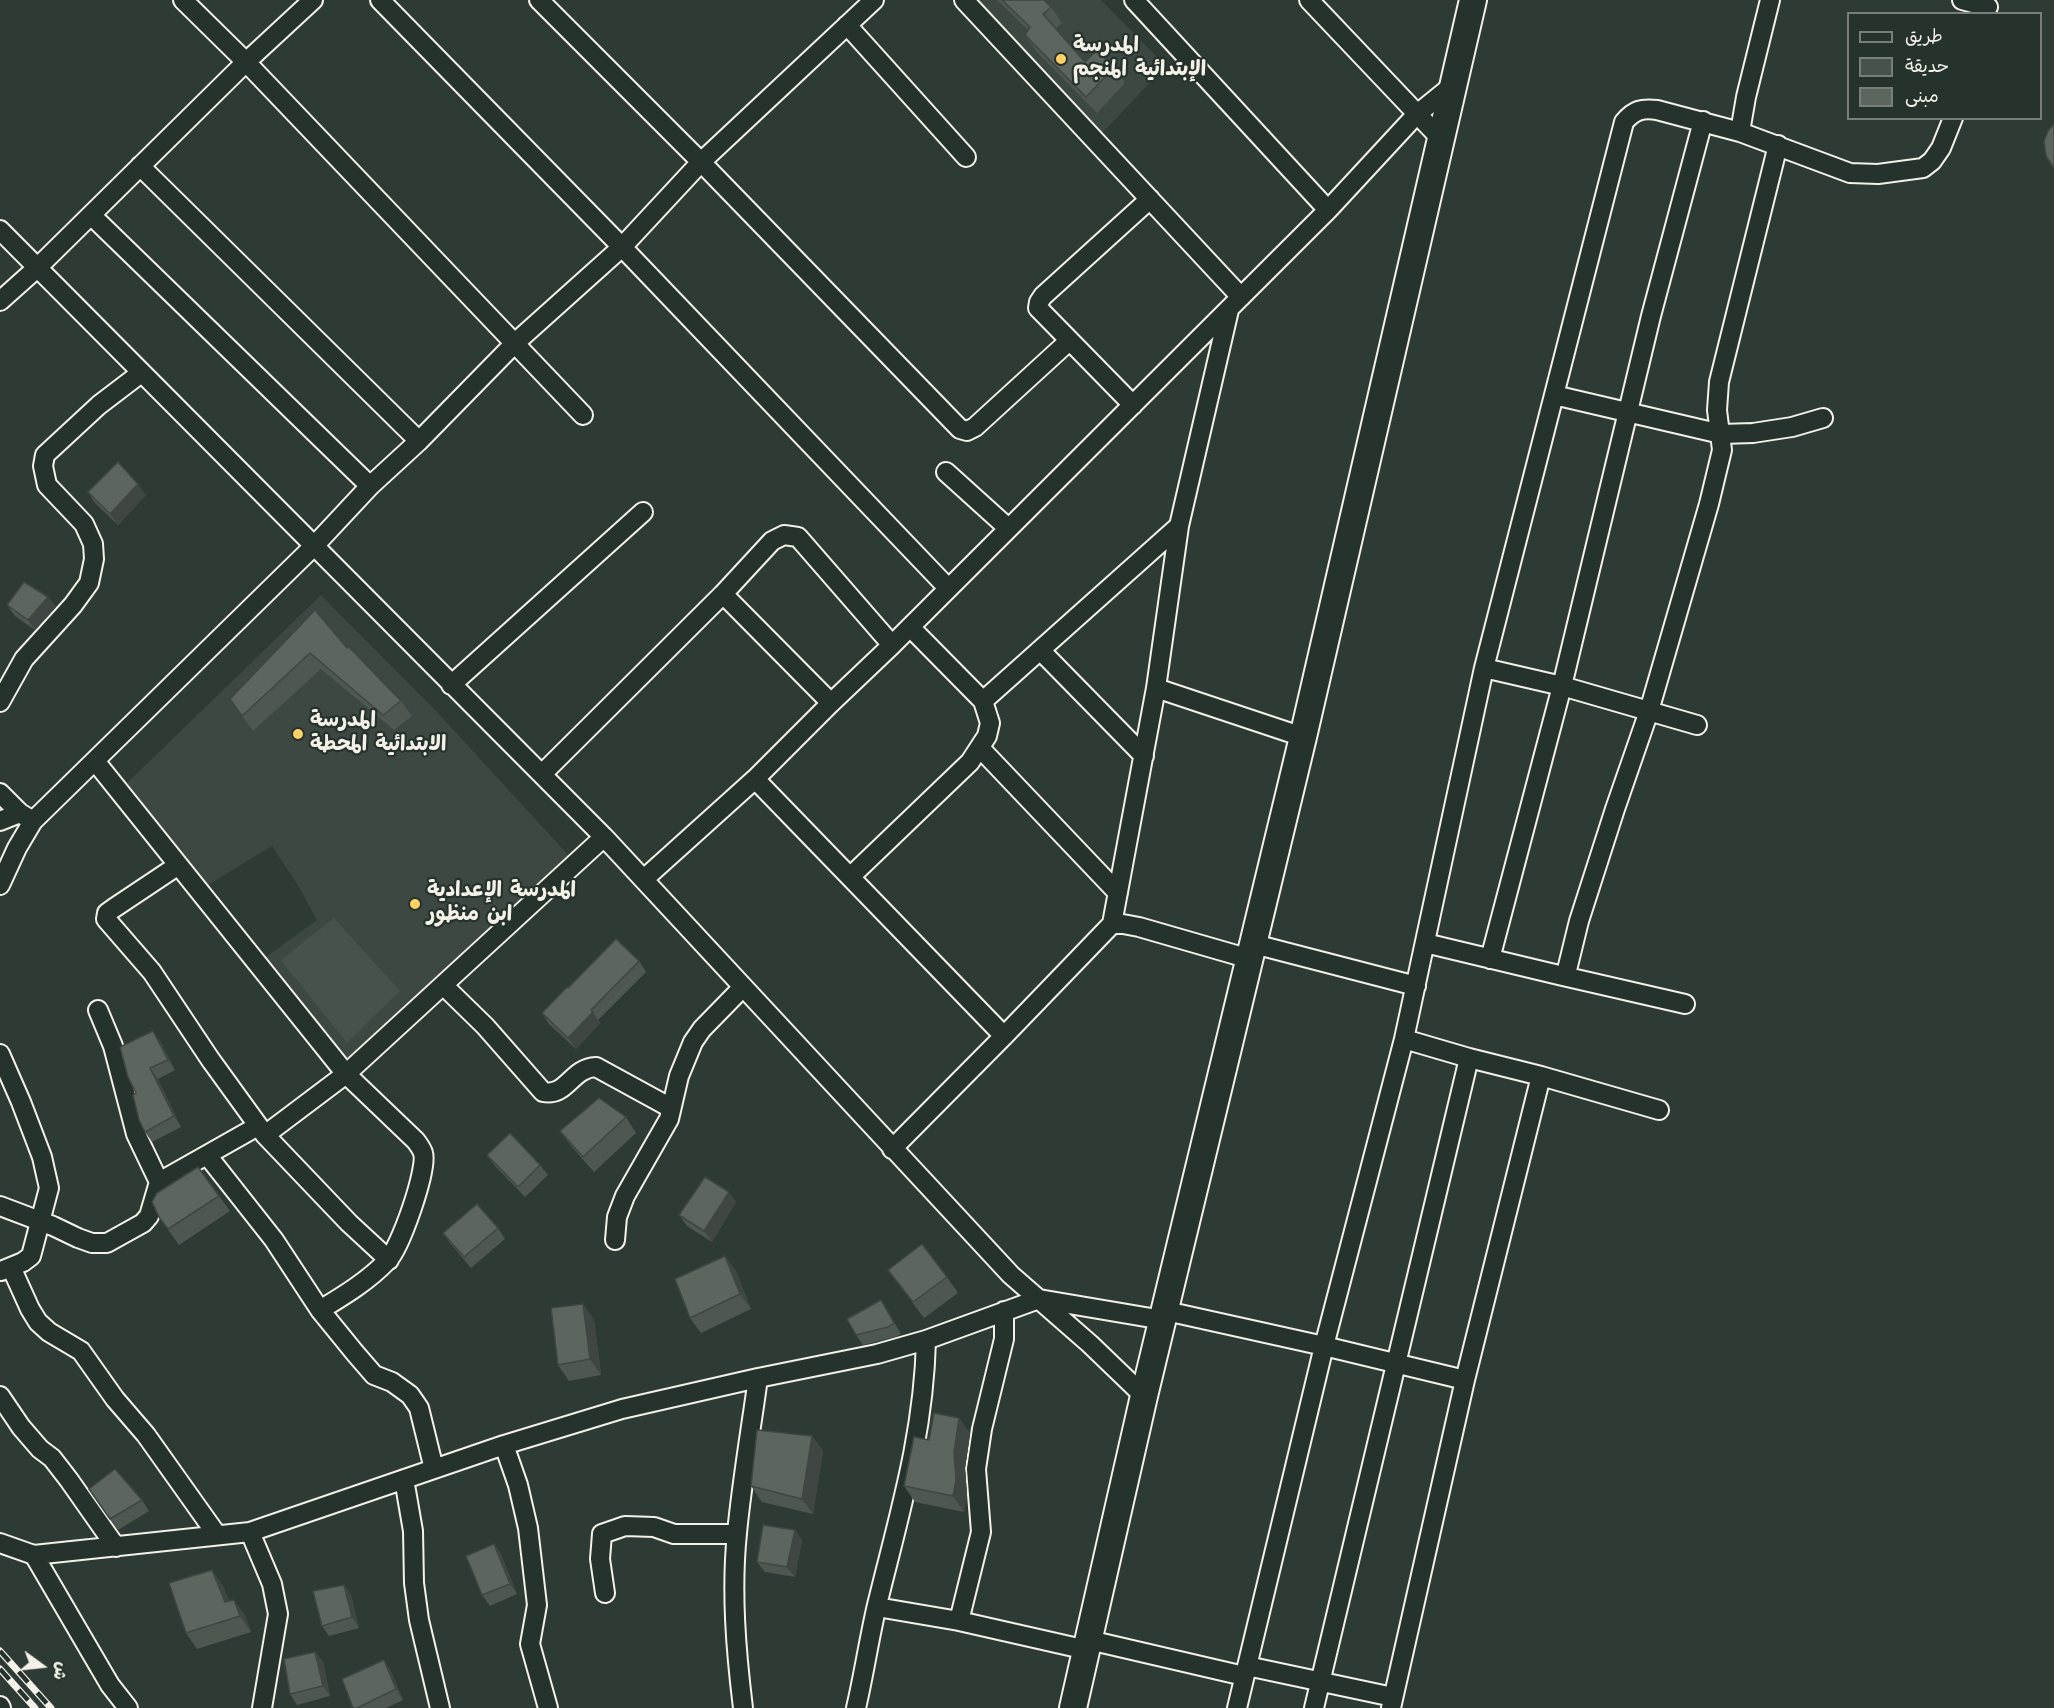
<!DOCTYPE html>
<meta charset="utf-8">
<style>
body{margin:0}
#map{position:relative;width:2054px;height:1708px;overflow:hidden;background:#2e3b34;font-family:Kalam,"Playpen Sans Arabic",sans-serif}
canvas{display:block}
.legend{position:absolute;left:1847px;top:12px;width:195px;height:108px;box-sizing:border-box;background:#26332d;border:2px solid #787f78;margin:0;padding:8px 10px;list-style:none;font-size:18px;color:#f4f1e8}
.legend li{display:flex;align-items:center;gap:12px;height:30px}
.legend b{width:30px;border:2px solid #787f78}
.north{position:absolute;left:12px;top:1636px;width:60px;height:60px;-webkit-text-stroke:4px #26332d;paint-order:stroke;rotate:105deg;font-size:16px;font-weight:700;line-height:24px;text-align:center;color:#f4f1e8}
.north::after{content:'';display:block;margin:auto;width:21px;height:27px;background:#f4f1e8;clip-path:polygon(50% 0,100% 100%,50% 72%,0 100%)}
</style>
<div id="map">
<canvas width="2054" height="1708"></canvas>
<ul class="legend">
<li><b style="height:8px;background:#26332d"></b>طريق</li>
<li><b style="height:16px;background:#48524c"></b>حديقة</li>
<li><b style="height:16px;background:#5c655e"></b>مبنى</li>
</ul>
<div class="north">ش</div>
</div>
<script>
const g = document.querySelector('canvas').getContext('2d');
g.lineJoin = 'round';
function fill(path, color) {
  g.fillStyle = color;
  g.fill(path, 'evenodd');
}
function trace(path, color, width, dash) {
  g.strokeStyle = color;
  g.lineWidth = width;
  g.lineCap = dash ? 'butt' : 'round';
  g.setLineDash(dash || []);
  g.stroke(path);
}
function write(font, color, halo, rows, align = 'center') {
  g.font = font + ' Kalam,"Playpen Sans Arabic",sans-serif';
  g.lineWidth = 4.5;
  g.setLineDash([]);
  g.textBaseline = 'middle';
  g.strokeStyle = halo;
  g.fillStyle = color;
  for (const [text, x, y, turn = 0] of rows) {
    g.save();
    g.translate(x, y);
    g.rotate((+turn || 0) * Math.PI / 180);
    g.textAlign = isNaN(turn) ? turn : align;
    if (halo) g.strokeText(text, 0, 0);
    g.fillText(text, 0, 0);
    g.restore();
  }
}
const built = new Path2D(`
 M970 0H1101L1166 66 1102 133Z
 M321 595 437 712 571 858 345 1066 263 959 317 920 299 887 272 846 203 888 124 786Z`);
const green = new Path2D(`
 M334 918 400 991 347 1043 281 960Z`);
const minor = new Path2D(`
 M183 0 246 62 583 415
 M380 0 622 247 948 588
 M539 0 701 162 960 429 967 431 975 427 1069 341
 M964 0 1241 297
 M1134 0 1328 210
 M1309 0 1440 138
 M1962 0 1988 7
 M847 25 966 157
 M1740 132 1746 97 1770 0
 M140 166 419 441
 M91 215 370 486
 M0 230 604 837 1011 1275 1090 1344 1144 1396
 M0 301 37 268 246 62 313 0
 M1554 395 1721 434 1753 433 1792 427 1823 418
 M1133 405 1038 308 1039 302 1043 296 1150 199
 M946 472 1008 528
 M723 594 831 703
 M1040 650 1144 756
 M1484 668 1562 686 1697 725
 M451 685 643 512
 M1156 688 1303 737
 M983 701 1179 526 1229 310
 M0 702 24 659 73 605 89 583 94 559 93 544 84 524 47 485 43 466 45 455 99 405 141 373
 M980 748 1118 893
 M95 761 346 1074 265 1135
 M542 774 723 594 772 541 784 535 798 537 892 645
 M755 779 1004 1036
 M0 793 20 813 33 821
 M0 821 20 813
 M177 866 114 908 107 913 106 919 152 972 210 1059 265 1135 349 1223 389 1260
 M850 877 970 762 987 736 990 723 983 701 910 627
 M644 879 755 779 831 703 892 645 1328 210 1416 115 1453 85
 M0 885 17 848 33 821 314 546 370 486 419 441 515 343 622 247 701 162 874 0
 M1112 924 1156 688 1179 526
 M1425 943 1563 976 1566 974 1579 921 1615 809 1649 711 1709 504 1722 450 1717 410 1719 382 1778 145
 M1254 944 1416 986
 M1490 959 1562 686 1651 316 1703 121
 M1563 976 1685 1004
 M444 986 485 1026 543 1092C567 1097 571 1068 596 1067L671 1108
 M98 1010 113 1046 136 1134 159 1182
 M0 1054 21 1102 42 1157 49 1188 31 1256 23 1262 1 1271
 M1469 1058 1541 1076 1659 1110
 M892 1149 1004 1036 1112 924H1123L1139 927 1250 959
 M207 1155 274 1240 320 1310 355 1353 374 1375 392 1382 410 1395 419 1408 434 1469
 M0 1206 53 1226 78 1238 92 1243H107L143 1223 149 1216 159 1182 258 1126
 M615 1240 617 1217 625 1196 669 1119 679 1076 693 1042 702 1029 743 987
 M11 1267 30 1309 38 1322 49 1332 81 1351 115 1399 146 1435 217 1535
 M320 1310C343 1296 368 1281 387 1261 400 1249 428 1169 423 1153 422 1149 418 1144 416 1141L346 1074 604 837
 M1166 1311 1324 1346 1465 1380
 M0 1396 21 1427 40 1449 52 1458 69 1480 116 1547
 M504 1445 518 1485 528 1528 537 1605 530 1644 548 1708
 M404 1479 413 1531 414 1583 419 1620 440 1708
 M250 1532 272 1584 278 1614 262 1708
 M0 1543 34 1555 250 1532 504 1445 622 1409 758 1378 877 1354 926 1340 1039 1299 1163 1320
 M34 1555 110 1685 128 1708
 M605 1593 600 1559 602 1534 625 1526 654 1527 674 1534H737
 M877 1607 959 1621 1087 1650
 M959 1621 981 1532 976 1469 982 1429 1004 1339V1311
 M1089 1640 1244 1676
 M1247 1666 1393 1697
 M0 1706 1 1708
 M743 1708C736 1651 731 1591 737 1533 742 1481 751 1429 758 1378
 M856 1708C864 1674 869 1639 877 1605 899 1515 924 1434 926 1340
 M1237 1708 1324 1346 1404 1039 1484 668 1624 122C1634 110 1642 108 1657 110L1740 132 1850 173 1878 174 1923 168 1932 161 1941 148 1953 118
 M1314 1708 1469 1058 1404 1039
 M1391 1708 1465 1380 1541 1076`);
const secondary = new Path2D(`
 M1073 1708 1144 1396 1303 737 1473 0`);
const rail = new Path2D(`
 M0 1651 51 1708
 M0 1669 35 1708`);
const wall = new Path2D(`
 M997 0H1044L1051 7 1062 23 1055 29 1085 62 1114 68 1125 83 1097 113 1036 51 1025 35 1028 30Z
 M88 492 146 495 118 525 95 503Z
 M48 597 56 607 35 630 15 616 7 605Z
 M315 610 347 648 401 701 412 716 394 730 321 669 253 731 230 699Z
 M639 961 646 972 598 1020 600 1023 576 1049 549 1024 542 1013 568 988Z
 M160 1041 175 1070 158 1079 181 1127 152 1142 145 1132 136 1093Z
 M626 1117 636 1133 594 1172 571 1146 560 1131Z
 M487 1155 540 1165 548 1175 525 1197 495 1166Z
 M198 1167 230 1211 179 1245 159 1217Z
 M736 1202 712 1242 687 1226 679 1215Z
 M498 1228 505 1239 471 1268 450 1243 443 1233Z
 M888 1270 947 1277 958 1293 924 1318Z
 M736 1271 751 1309 701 1333 690 1318Z
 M881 1300 888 1311 901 1334 895 1337 863 1345 856 1335Z
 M583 1304 594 1320 601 1375 569 1381 558 1365Z
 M959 1418 970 1434 965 1468 967 1496 964 1512 915 1502 904 1486 929 1440Z
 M812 1436 823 1451 813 1514 762 1502 751 1486Z
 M89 1489 142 1500 149 1511 118 1530Z
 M795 1530 802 1540 795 1577 765 1572 757 1562Z
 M494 1544 501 1554 517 1594 490 1606 482 1595Z
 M344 1585 351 1595 359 1628 329 1636 322 1626Z
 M223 1586 229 1601 245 1615 251 1632 197 1649 186 1633Z
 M315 1652 323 1662 330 1696 297 1705 290 1694Z
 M391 1671 403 1700 386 1708H353Z`);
const shadedWall = new Path2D(`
 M138 484 146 495 118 525 110 514Z
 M48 597 56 607 35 630 28 620Z
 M593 1012 600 1023 576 1049 568 1038Z
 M153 1031 160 1041 175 1070 168 1060Z
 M150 1068 158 1079 181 1127 174 1116Z
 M729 1192 736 1202 712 1242 704 1231Z
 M725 1256 736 1271 751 1309 740 1294Z
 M881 1300 888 1311 901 1334 894 1323Z
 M583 1304 594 1320 601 1375 590 1359Z
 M959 1418 970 1434 965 1468 967 1496 964 1512 953 1496 954 1452Z
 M812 1436 823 1451 813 1514 802 1499Z
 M795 1530 802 1540 795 1577 787 1567Z
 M494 1544 501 1554 517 1594 510 1584Z
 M212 1570 223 1586 236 1618 225 1602Z
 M344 1585 351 1595 359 1628 352 1617Z
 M234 1600 245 1615 251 1632 240 1616Z
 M315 1652 323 1662 330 1696 323 1686Z
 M384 1660 391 1671 403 1700 396 1689Z`);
const building = new Path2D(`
 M1002 0H1044L1051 7 1043 14 1085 62 1097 50 1114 68 1086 97 1025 35 1030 27Z
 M2054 124V168L2046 156 2044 141 2048 131Z
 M118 462 138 484 110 514 88 492Z
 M24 582 48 597 28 620 7 605Z
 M315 610 347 648 348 646 401 701 383 715 310 653 242 716 230 699Z
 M616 939 639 961 591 1010 593 1012 568 1038 542 1013 567 987 568 988Z
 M153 1031 168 1060 150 1068 174 1116 145 1132 139 1120 133 1095 136 1093 128 1077 120 1047Z
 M599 1098 626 1117 583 1157 560 1131Z
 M510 1133 540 1165 518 1187 487 1155Z
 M198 1167 219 1196 168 1229 159 1217 152 1202 157 1193Z
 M705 1177 729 1192 704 1231 679 1215Z
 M477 1204 498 1228 464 1257 443 1233Z
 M922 1244 947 1277 913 1302 888 1270Z
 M725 1256 740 1294 690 1318 675 1279Z
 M881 1300 894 1323 888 1327 856 1335 847 1319Z
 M583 1304 590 1359 558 1365 551 1308Z
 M934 1413 959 1418 954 1452 956 1480 953 1496 904 1486 914 1437 929 1440Z
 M757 1430 812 1436 802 1499 751 1486Z
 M115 1469 142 1500 110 1519 89 1489Z
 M763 1525 795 1530 787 1567 757 1562Z
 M494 1544 510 1584 482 1595 466 1556Z
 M212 1570 225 1602 234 1600 240 1616 186 1633 169 1583Z
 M344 1585 352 1617 322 1626 313 1591Z
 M315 1652 323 1686 290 1694 284 1659Z
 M384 1660 396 1689 357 1708H353L342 1679Z`);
const markers = [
 [1061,59,6,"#ffd166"],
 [298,734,6,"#ffd166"],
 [415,904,6,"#ffd166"]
];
const poiNames = [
 ["المدرسة",1073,47],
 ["الإبتدائية المنجم",1073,71],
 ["المدرسة",310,722],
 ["الابتدائية المحطة",310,746],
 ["المدرسة الإعدادية",427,892],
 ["ابن منظور",427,916]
];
fill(built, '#3c4841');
fill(green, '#48524c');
trace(minor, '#f4f1e8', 22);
trace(secondary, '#f4f1e8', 30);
trace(minor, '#26332d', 18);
trace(secondary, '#26332d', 26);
trace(rail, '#f4f1e8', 7);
trace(rail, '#26332d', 4.5, [14]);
fill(wall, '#4f5751');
fill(shadedWall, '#404742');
fill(building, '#5c655e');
trace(building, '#404742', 1.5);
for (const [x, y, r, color] of markers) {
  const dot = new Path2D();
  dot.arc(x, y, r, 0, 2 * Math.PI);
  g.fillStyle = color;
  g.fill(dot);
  trace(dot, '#26332d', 2);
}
write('bold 21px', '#f4f1e8', '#26332d', poiNames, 'left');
</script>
